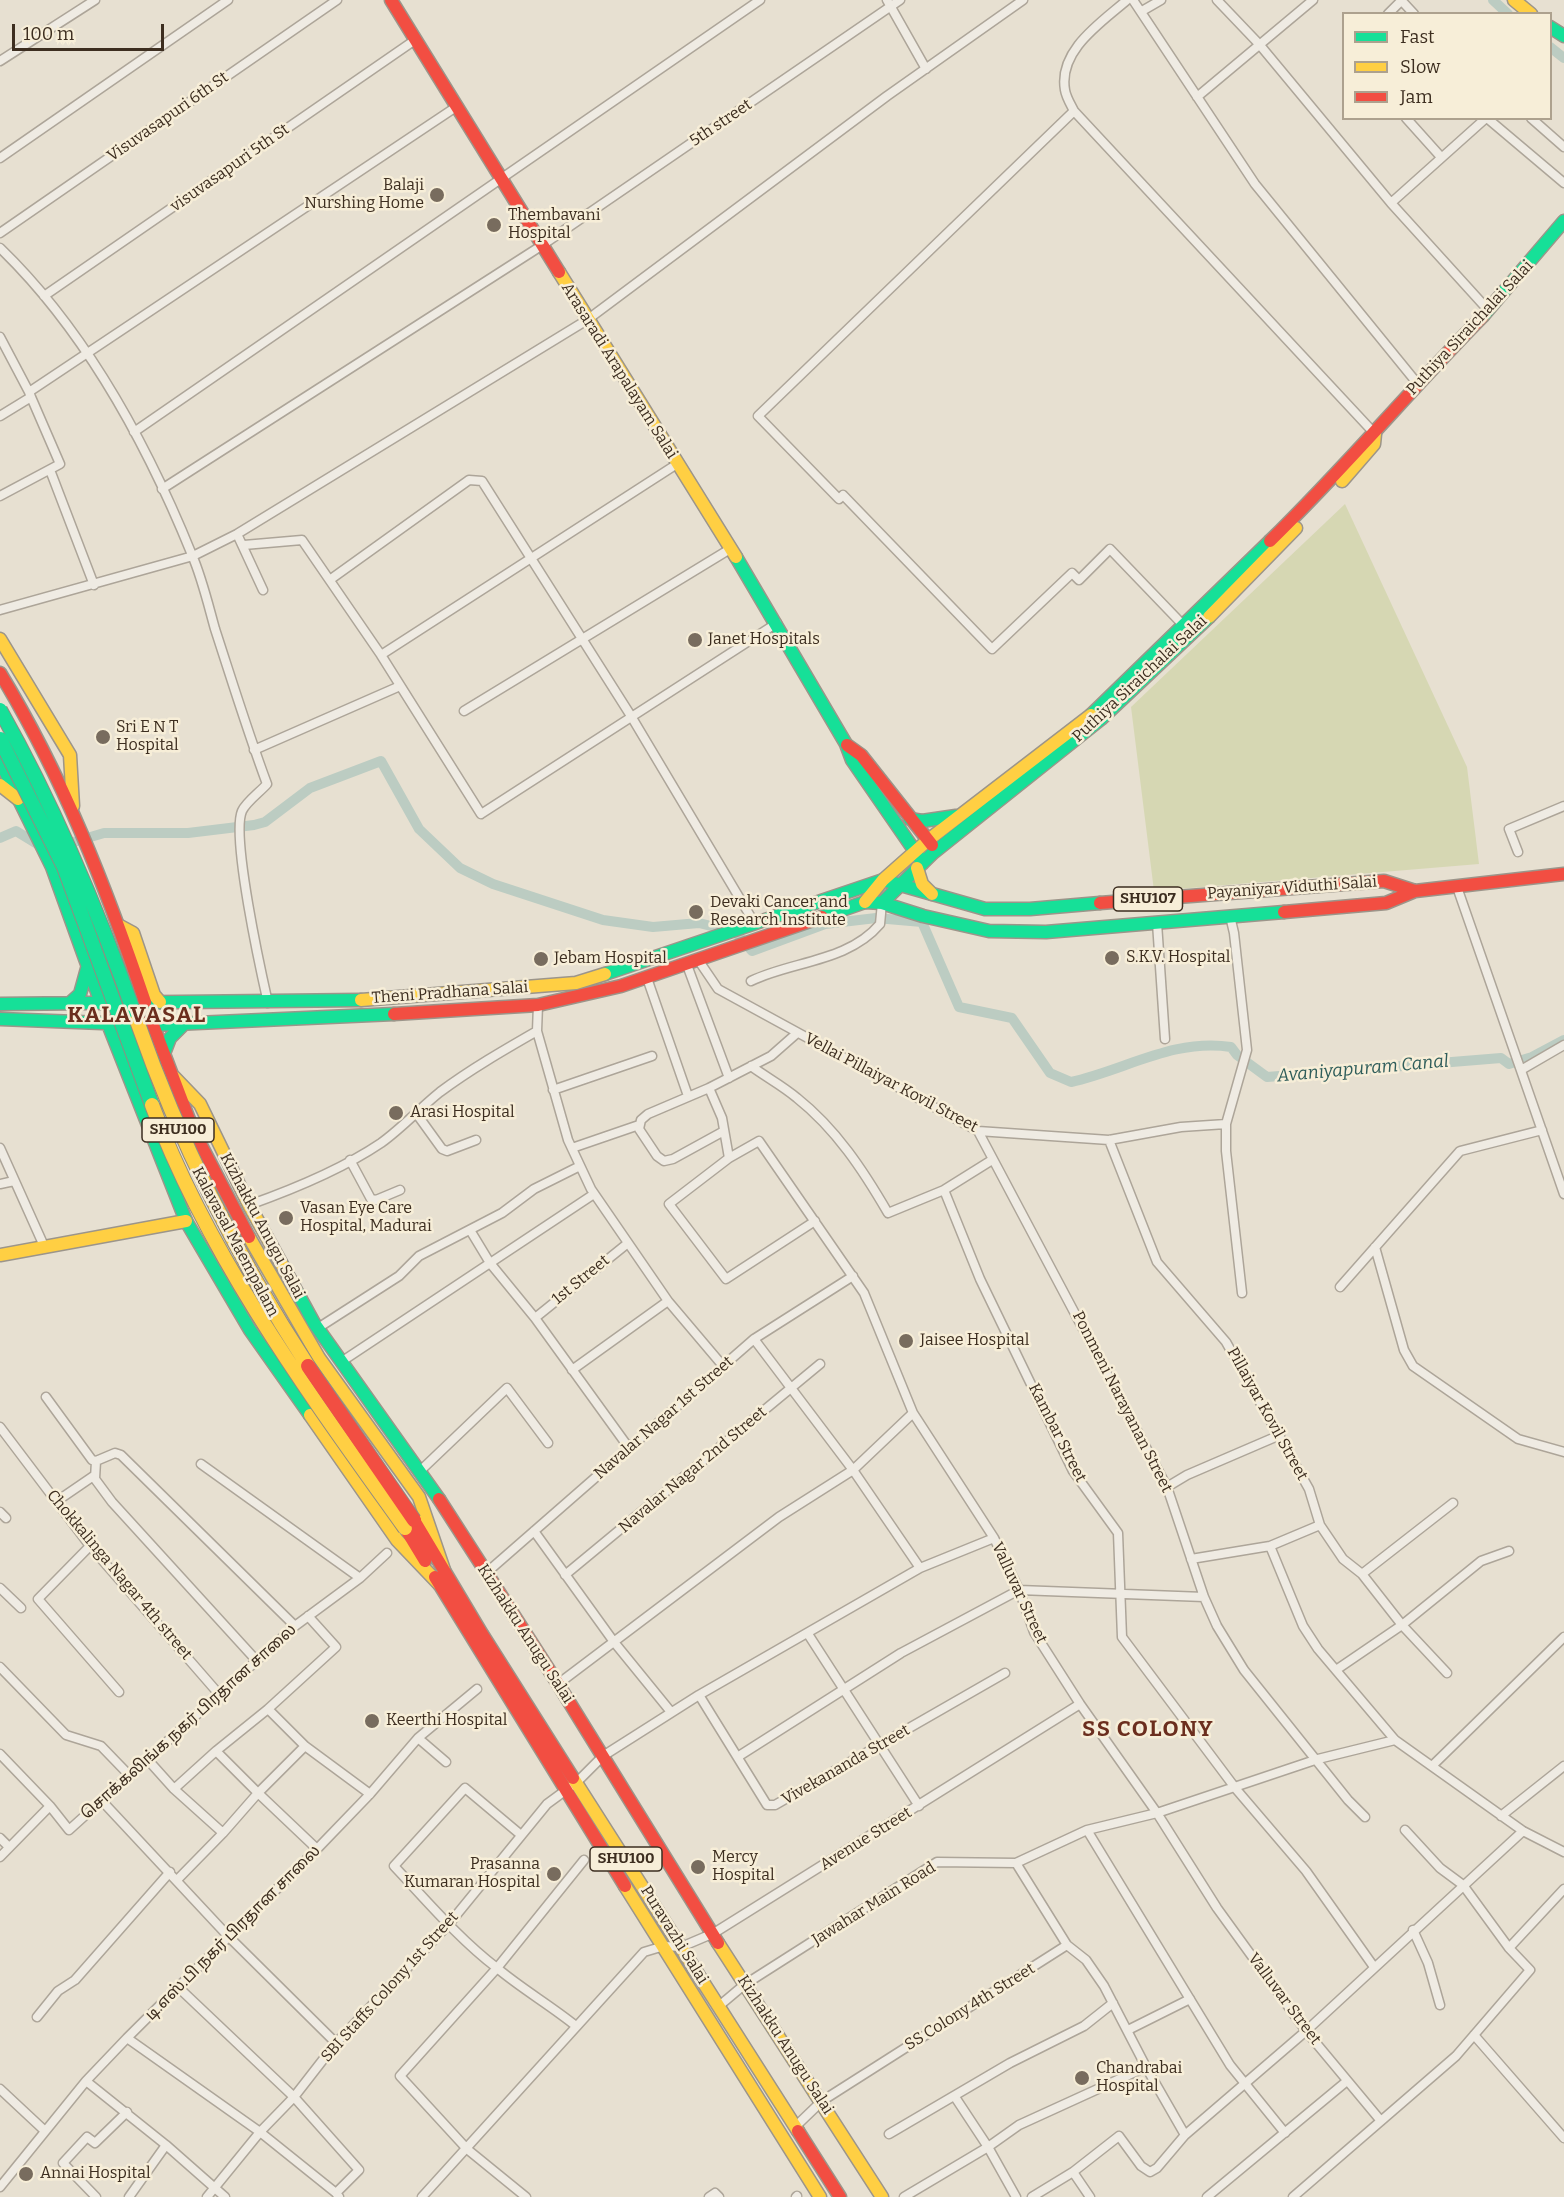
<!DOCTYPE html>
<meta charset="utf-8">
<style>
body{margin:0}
#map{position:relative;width:1564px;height:2197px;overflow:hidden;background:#e7e0d1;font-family:Bitter,serif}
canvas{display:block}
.legend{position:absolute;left:1342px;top:12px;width:210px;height:108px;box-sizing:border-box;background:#f7eed8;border:2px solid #ada18e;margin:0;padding:8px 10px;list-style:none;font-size:18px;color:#3d2e20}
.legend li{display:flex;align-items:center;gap:12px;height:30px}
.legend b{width:30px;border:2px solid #ada18e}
.scale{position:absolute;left:12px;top:24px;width:152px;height:27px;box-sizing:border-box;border:3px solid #3d2e20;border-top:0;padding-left:8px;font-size:18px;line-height:21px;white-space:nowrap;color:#3d2e20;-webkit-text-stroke:4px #f7eed8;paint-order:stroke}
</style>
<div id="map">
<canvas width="1564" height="2197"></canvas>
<ul class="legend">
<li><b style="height:8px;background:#16e098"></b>Fast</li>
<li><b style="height:8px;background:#ffcf43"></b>Slow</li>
<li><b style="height:8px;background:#f24e42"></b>Jam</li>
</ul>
<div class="scale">100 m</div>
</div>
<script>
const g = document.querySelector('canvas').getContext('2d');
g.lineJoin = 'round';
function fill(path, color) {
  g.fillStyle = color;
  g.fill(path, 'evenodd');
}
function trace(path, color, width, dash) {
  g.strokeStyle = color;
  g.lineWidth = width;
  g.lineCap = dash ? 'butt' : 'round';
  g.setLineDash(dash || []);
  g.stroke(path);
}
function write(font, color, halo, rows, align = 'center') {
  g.font = font + ' Bitter,"Noto Sans Tamil",serif';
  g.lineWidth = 5;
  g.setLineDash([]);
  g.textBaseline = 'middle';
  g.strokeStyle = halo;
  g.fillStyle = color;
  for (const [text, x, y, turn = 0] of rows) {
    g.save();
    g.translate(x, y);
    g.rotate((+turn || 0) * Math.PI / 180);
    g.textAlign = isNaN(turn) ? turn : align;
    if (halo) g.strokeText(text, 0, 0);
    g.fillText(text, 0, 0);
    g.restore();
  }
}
const green = new Path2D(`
 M1345 504 1467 767 1479 864 1154 891 1131 707Z`);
const canal = new Path2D(`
 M1493 0 1508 14
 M1550 47 1564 58
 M0 838 16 831 47 850 104 833H188L254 825 265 822 310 788 381 761 419 829 460 868 493 884 603 920 653 927 699 923 719 928 731 927 752 951 825 924 876 918 922 922 959 1007 1012 1018 1050 1073 1071 1082C1125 1070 1174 1038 1231 1047L1237 1055 1267 1077 1501 1058 1509 1064 1532 1057 1564 1040`);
const street = new Path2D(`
 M887 0 926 69
 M1127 0C1102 22 1058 50 1065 90 1066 97 1071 105 1074 111L1375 434
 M1133 0 1255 184 1417 383
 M1217 0 1259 44
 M1401 0 1414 14
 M1142 11 1161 0
 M1388 14 1402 0
 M1259 44 1391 203 1489 311
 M0 61 95 0
 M1197 97 1313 0
 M1074 111 758 416 839 499 843 495 992 649 1072 573 1079 580 1110 549 1184 626
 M1406 118 1441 157
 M1487 118 1564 183
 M1531 118 1564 147
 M0 158 228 0
 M1391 203 1486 118
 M0 233 337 0
 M0 248C87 332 147 444 192 555 202 578 208 604 215 629 232 681 248 733 267 784 260 792 246 802 242 811 231 836 261 972 268 1003
 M44 296 415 40
 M0 337 29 392
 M0 416 31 397 29 392 456 107
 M134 432 760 0
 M50 470 94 585
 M162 489 541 246 900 0
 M0 496 60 464 31 397
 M237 534 263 590
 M244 545 302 540 381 655 481 814 777 623
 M331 579 469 480 482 481 631 716 755 924
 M0 610 193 556 237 534 587 320 887 96 1023 0
 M381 655 677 464
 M464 711 730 549
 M254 750 400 686
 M1518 852 1509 829 1564 806
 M1457 887 1564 1194
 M1230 916 1234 933 1247 1050 1226 1124V1151L1242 1293
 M1157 923 1165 1039
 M699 961 718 989 978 1131 1109 1140 1181 1127 1226 1124
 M687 965 729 1078
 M647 978 688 1096
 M751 981C792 961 848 962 880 924L882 903
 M537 1031 538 1005
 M751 1066C766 1077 783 1086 797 1098 836 1129 863 1170 888 1213L944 1190 992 1160
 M1521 1070 1564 1045
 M709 1088 648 1114 641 1120 639 1129 657 1156 664 1161 673 1159 724 1131
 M553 1090 652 1056
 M416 1113 442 1149 447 1151 476 1140
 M978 1131 1167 1487 1204 1597 1217 1626 1244 1670 1348 1800 1365 1817
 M1109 1140 1157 1262 1226 1342 1309 1489 1320 1525 1343 1559 1362 1574 1402 1625 1447 1673
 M0 1148 44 1246
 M572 1148 639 1125
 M729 1158 722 1118 709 1088 771 1056 796 1034
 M350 1160 371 1199 376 1200 400 1190
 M0 1184 14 1181
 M944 1190 980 1279 1073 1471 1118 1533 1122 1637 1236 1789 1306 1871 1374 1967
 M249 1205C294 1189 341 1170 381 1143 402 1128 420 1108 440 1092 471 1069 504 1050 537 1031L568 1140 591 1189 668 1301 572 1370
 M815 1221 726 1279 669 1204 729 1158 759 1141 864 1293 913 1413 994 1538 1019 1590 1034 1632 1080 1704 1157 1813 1217 1908 1306 2031 1381 2121
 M470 1230 490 1263 535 1318 629 1448
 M1375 1247 1404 1350 1413 1366 1518 1439 1564 1452
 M1340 1287 1460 1151 1542 1130
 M668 1301 723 1366
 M535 1318 628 1243
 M318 1328 399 1276 419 1256 502 1213 534 1189 580 1166
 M754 1339 853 1470 920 1568
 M341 1362 594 1194
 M46 1397 92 1460 96 1461 115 1453 121 1455 295 1626
 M0 1427 90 1546 218 1693
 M96 1461 95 1479 112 1502 256 1660
 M201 1464 360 1578
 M419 1472 507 1388 548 1443
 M1167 1487 1187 1475 1280 1435
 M57 1501 95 1475
 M0 1512 6 1518
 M534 1531 614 1642 671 1712
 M90 1546 38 1599 119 1692
 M1270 1546 1320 1525
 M1191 1559 1270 1546 1303 1626 1318 1649 1395 1740 1523 1831 1564 1852
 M485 1574 754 1339 853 1276
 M1362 1574 1453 1503
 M565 1575 820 1364
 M0 1588 21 1608
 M808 1634 919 1806
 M0 1667 66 1735 101 1746 130 1776
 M1336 1670 1402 1625 1481 1561 1509 1551
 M558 1684 779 1517 853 1470 913 1413
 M699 1695 767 1805H775L1005 1673
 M268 1709 216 1751 258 1793 305 1746 268 1709 336 1647 308 1616
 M418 1738 446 1762
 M305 1746 370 1794
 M0 1754 50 1806
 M739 1756 901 1653 1019 1590 1204 1597
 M148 1760 174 1789 223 1833 177 1880
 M1432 1766 1564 1637
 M174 1789 216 1751
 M102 1801 228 1936 336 2043
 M1501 1816 1564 1766
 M1087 1830 1230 2065 1285 2133
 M223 1833 258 1793 317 1849
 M521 1835 465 1788 394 1866C427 1901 459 1939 497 1968 522 1989 550 2005 576 2026
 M0 1838 9 1847
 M0 1857 50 1806 69 1830 295 1626 360 1578 387 1553
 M1413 1930 1428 1963 1440 2005
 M1067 1945 1086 1960 1104 1986 1146 2067
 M1509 1948 1564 1889
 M179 1988 294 2097 359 2170 336 2193 339 2197
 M719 2006 744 1985 937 1862 1016 1863 1087 1830 1157 1813 1318 1759 1395 1740
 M37 2017 58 1991 75 1980 170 1872
 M1128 2030 1190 1999
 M1474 2035 1564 2138
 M127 2038 260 2132 336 2193
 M86 2081 166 2145 129 2197
 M0 2089 45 2131
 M955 2097 988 2147 1016 2197
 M796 2126 822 2101 1067 1945 1016 1863
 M889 2134 1010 2063 1084 2026 1113 2003
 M166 2145 225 2197
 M1073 2172 1090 2197
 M0 2187 86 2081 127 2038 317 1849 370 1794 418 1738 477 1689
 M96 2197 63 2163 87 2137 95 2143 127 2112
 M207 2197 260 2132 294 2097 336 2043 449 1924 547 1804 577 1782 603 1756 699 1695 920 1568 994 1538
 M422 2197 644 1952 664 1946 681 1947 714 1933 1080 1704
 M526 2197 467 2149 400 2076 497 1968 584 1860
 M709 2197 715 2193 719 2197
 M796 2197 797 2196
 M904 2197 988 2147 1019 2125 1146 2067 1185 2135 1306 2031 1523 1831
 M1032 2197 1073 2172 1119 2136 1141 2166 1150 2172 1157 2168 1185 2135
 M1207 2197 1347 2081
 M1293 2197 1456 2056 1530 1970 1509 1948 1463 1885 1440 1868 1405 1830`);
const fast = new Path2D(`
 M1550 27 1564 36
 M1483 316 1564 221
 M736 557 846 744 852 760 923 863
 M1091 715 1270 541
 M0 761 52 867 101 1003 107 1005
 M910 819 922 821 956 816
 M882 903 933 853 1101 719 1209 617
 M822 917 865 902 882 903 923 916 989 931 1046 932 1284 912
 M605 974 883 880 985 909H1030L1100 903
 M71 1002 80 994 88 965
 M0 1004 361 1000
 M0 1019 153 1025 394 1014
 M113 1021 108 1024 186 1221 250 1330 310 1415
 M163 1056 170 1038 184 1024
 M290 1279 314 1323 439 1499`);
const slow = new Path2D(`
 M1514 0 1531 14
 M559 272 736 557
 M1342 481 1374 444 1375 434
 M1209 617 1296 528
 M0 639 70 755 73 806
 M0 785 18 799
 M917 868 922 884 932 894
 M865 902 883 880 927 841 1091 715
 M120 926 133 933 154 995 160 1002
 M361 1000 576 983 605 974
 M174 1077 200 1104 249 1205 290 1279
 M249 1237 319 1358 419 1497 444 1570
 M0 1255 186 1221
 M310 1415 397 1540 439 1584
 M573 1778 798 2131
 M625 1886 820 2197
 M718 1943 882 2197`);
const jam = new Path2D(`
 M391 0 559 272
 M1270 541C1344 469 1410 390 1483 316
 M0 673C63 777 106 887 145 1002L137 1006
 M847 745 861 755 932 845
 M1100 903 1384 881 1415 891
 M1284 912 1386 903 1415 891 1564 874
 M394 1014 538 1005 621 986 822 917
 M146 1023 153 1025 193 1130 249 1237
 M439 1499 558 1684 718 1943
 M414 1520 482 1634 573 1778
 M405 1528 425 1561
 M435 1577 625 1886
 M798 2131 840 2197`);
const fastBridge = new Path2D(`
 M0 710C56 809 99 913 137 1021
 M0 739 64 867 152 1105`);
const slowBridge = new Path2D(`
 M137 1021C180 1144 237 1257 308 1366
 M152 1105C210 1260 310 1395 405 1528`);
const jamBridge = new Path2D(`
 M308 1366 414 1520`);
const markers = [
 [437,195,8,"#786c5e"],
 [494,225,8,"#786c5e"],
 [695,640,8,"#786c5e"],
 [103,737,8,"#786c5e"],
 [696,912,8,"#786c5e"],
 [1112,958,8,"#786c5e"],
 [541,959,8,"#786c5e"],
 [396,1113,8,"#786c5e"],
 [286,1218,8,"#786c5e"],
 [906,1341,8,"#786c5e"],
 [372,1721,8,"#786c5e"],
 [698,1867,8,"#786c5e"],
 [554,1874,8,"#786c5e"],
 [1082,2078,8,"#786c5e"],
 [26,2174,8,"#786c5e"]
];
const shields = [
 [1148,899,69],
 [178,1130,72],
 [626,1859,72]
];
const shieldNames = [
 ["SHU107",1148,899],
 ["SHU100",178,1130],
 ["SHU100",626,1859]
];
const streetNames = [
 ["Visuvasapuri 6th St",168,117,-35],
 ["5th street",721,123,-34],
 ["visuvasapuri 5th St",230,168,-35],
 ["Puthiya Siraichalai Salai",1470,328,-47],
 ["Arasaradi Arapalayam Salai",619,371,58],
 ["Puthiya Siraichalai Salai",1140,679,-43],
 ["Payaniyar Viduthi Salai",1292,888,-4],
 ["Theni Pradhana Salai",450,993,-4],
 ["Vellai Pillaiyar Kovil Street",891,1083,28],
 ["Kizhakku Anugu Salai",262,1226,62],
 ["Kalavasal Maempalam",235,1242,62],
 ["1st Street",581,1280,-39],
 ["Ponmeni Narayanan Street",1122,1402,63],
 ["Pillaiyar Kovil Street",1267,1414,61],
 ["Navalar Nagar 1st Street",664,1418,-41],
 ["Kambar Street",1057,1433,63],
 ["Navalar Nagar 2nd Street",693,1470,-40],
 ["Chokkalinga Nagar 4th street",119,1575,50],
 ["Valluvar Street",1019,1593,65],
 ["Kizhakku Anugu Salai",525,1634,57],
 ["சொக்கலிங்க நகர் பிரதான சாலை",189,1722,-42],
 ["Vivekananda Street",846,1765,-30],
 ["Avenue Street",866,1839,-32],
 ["Jawahar Main Road",874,1904,-32],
 ["டி.எஸ்.பி நகர் பிரதான சாலை",233,1933,-45],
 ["Puravazhi Salai",674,1935,58],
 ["SBI Staffs Colony 1st Street",390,1987,-48],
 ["Valluvar Street",1284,1999,53],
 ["SS Colony 4th Street",970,2007,-32],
 ["Kizhakku Anugu Salai",785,2045,57]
];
const poiNames = [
 ["Balaji",424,186,"right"],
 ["Nurshing Home",424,204,"right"],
 ["Thembavani",508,216],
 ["Hospital",508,234],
 ["Janet Hospitals",708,640],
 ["Sri E N T",116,728],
 ["Hospital",116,746],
 ["Devaki Cancer and",710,903],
 ["Research Institute",710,921],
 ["S.K.V. Hospital",1126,958],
 ["Jebam Hospital",554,959],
 ["Arasi Hospital",410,1113],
 ["Vasan Eye Care",300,1209],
 ["Hospital, Madurai",300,1227],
 ["Jaisee Hospital",920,1341],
 ["Keerthi Hospital",386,1721],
 ["Mercy",712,1858],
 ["Hospital",712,1876],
 ["Prasanna",540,1865,"right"],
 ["Kumaran Hospital",540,1883,"right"],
 ["Chandrabai",1096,2069],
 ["Hospital",1096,2087],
 ["Annai Hospital",40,2174]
];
const waterNames = [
 ["Avaniyapuram Canal",1363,1069,-5]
];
const districtNames = [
 ["KALAVASAL",137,1016],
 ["SS COLONY",1148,1730]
];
fill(green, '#d6d7b3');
trace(canal, '#bcccc2', 10);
trace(street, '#ada599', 11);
trace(fast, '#9c958a', 15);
trace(slow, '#9c958a', 15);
trace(jam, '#9c958a', 15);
trace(street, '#efebe3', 8);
trace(fast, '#16e098', 12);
trace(slow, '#ffcf43', 12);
trace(jam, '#f24e42', 12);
trace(fastBridge, '#928b80', 16, []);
trace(slowBridge, '#928b80', 16, []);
trace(jamBridge, '#928b80', 16, []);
trace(fastBridge, '#16e098', 14);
trace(slowBridge, '#ffcf43', 14);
trace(jamBridge, '#f24e42', 14);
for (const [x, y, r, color] of markers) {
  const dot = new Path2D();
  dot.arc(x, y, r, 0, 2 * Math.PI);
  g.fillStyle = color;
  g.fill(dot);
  trace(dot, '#f7eed8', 2);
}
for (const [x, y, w] of shields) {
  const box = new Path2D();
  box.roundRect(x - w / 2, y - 12, w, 24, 4.5);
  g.fillStyle = '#f7eed8';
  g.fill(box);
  trace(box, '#3d2e20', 1.5);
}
write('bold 15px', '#3d2e20', null, shieldNames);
write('16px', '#3d2e20', '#f7eed8', streetNames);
write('16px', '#3d2e20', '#f7eed8', poiNames, 'left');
write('italic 18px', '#2f5d5a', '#f7eed8', waterNames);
g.letterSpacing = '1.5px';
write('bold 22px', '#6b2e1e', '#f7eed8', districtNames);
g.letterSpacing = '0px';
</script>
